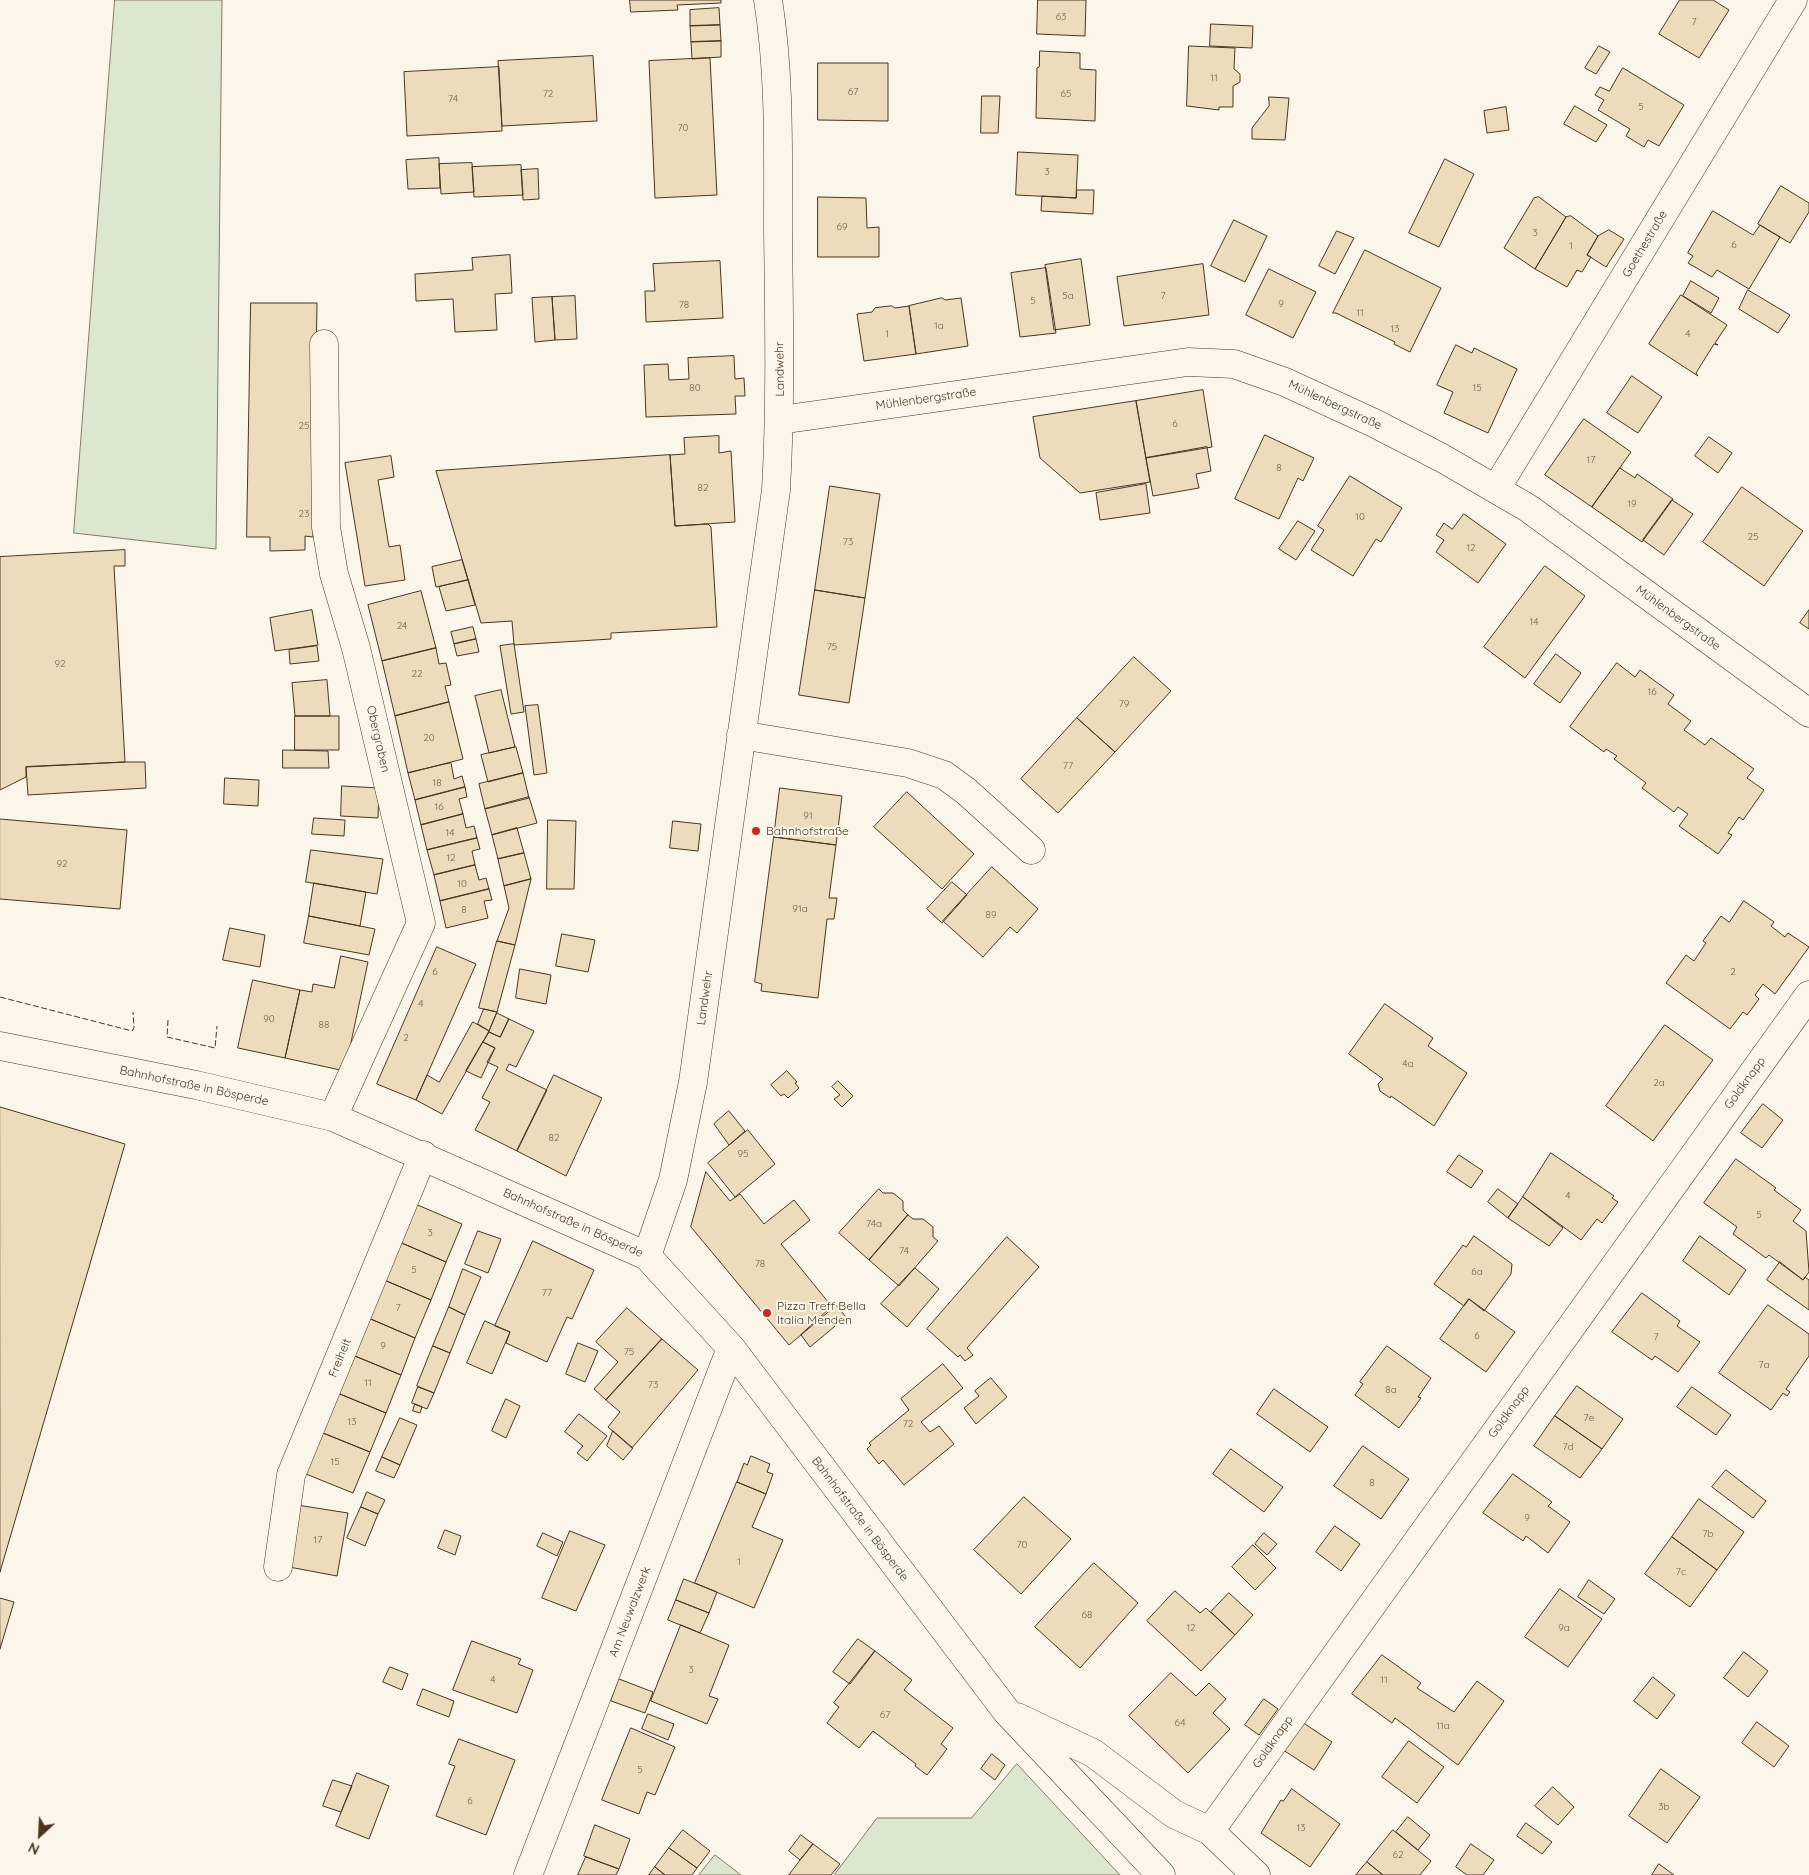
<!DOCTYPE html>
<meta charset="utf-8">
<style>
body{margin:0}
#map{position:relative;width:1809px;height:1875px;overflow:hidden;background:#fbf6e9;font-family:Quicksand,sans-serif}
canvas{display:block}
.north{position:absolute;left:15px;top:1810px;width:50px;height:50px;-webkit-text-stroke:4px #fbf6e9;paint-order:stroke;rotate:205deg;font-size:14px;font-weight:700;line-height:20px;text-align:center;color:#4a3520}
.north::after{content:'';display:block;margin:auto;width:18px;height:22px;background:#4a3520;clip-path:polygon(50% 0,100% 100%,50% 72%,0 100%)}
</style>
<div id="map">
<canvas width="1809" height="1875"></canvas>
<div class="north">N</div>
</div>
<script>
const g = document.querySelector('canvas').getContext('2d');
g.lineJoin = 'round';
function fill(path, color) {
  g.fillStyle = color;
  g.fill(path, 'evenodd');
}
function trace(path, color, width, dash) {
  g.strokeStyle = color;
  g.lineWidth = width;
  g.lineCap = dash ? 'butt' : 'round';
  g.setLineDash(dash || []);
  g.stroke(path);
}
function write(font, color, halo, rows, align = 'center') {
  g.font = font + ' Quicksand,sans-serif';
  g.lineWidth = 4;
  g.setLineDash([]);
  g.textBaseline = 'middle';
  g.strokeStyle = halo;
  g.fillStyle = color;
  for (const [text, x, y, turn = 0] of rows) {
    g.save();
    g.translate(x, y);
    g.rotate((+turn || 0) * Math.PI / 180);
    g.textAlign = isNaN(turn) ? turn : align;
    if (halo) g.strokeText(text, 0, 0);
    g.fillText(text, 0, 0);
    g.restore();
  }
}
const green = new Path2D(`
 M115 0H222L216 549 74 533Z
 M1017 1764 1120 1875H834L877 1818H971Z
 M715 1855 741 1875H699Z`);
const building = new Path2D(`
 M630 0H721V3L677 5 678 10 631 12Z
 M1038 0H1086L1085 36 1037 34Z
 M1680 0H1713L1729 10 1699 58 1659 34Z
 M719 8 720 25 690 26V10Z
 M1211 24 1253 26 1252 48 1210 46Z
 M720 25 721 41 691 42 690 26Z
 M721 41V57L692 59 691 42Z
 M1189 46 1235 48 1234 69 1240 74V82L1233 86V107H1219V110L1187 106Z
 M1599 46 1610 52 1596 74 1585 68Z
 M1040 51 1080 53V69L1096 70 1095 121 1036 118 1037 68 1039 67Z
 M593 56 597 121 502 126 498 61Z
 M710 58 717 195 655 198 649 61Z
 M818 63H888V121L818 120Z
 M499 67 502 131 407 136 404 72Z
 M1623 68 1684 105 1659 146 1648 140 1644 147 1626 136 1630 129 1598 110 1604 100 1595 95 1600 87 1609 91Z
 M982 96H1000L998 133H981Z
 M1269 97 1289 98 1285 140 1252 139V128L1269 106Z
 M1575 106 1607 125 1596 142 1564 124Z
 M1506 107 1509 130 1487 133 1484 111Z
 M1018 152 1078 155 1076 198 1016 195Z
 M439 158 440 188 408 189 406 160Z
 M1445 159 1474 174 1439 247 1409 233Z
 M472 163 474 192 441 194 439 164Z
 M521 165 523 195 474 197 472 167Z
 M538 169 539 199 523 200 521 170Z
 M1781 186 1809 203V212L1790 243 1758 224Z
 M1077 190H1094L1093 214 1041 211 1042 196 1076 198Z
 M818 197 866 198 867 228 879 227V257H818Z
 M1539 197 1566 217 1535 269 1504 248 1534 198Z
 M1713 211 1753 235 1760 225 1780 237 1749 289 1717 270 1712 277 1688 263 1693 256 1688 253Z
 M1571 216 1598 236 1587 255 1591 257 1582 272 1577 270 1567 287 1535 269 1566 217Z
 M1234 220 1267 236 1245 282 1211 266Z
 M1609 230 1624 239 1606 267 1587 255 1598 236Z
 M1337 231 1354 238 1335 274 1319 266Z
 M1365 250 1441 288 1410 352 1394 344 1395 342 1336 313H1333Z
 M510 255 512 293 495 294 497 330 455 332 453 299 416 301 415 274 473 270 472 258Z
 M1081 259 1090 325 1054 330 1045 265Z
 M720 261 723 318 646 322 645 291H655L653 264Z
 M1203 264 1209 315 1124 326 1117 277Z
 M1046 268 1056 333 1020 337 1011 273Z
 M1269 269 1316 292 1293 338 1246 315Z
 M1691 281 1719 298 1711 313 1683 296Z
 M1748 290 1790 315 1778 333 1739 309Z
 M1681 295 1727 325 1715 343 1718 345 1714 344 1696 373 1698 376 1649 344Z
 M575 296 577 339 555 340 552 297Z
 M552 297 555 340 535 342 532 298Z
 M942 298 945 300 961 298 968 346 916 354 909 306Z
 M251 303H317L313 537 305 536V550L270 551V537H247Z
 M892 306 895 308 909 306 916 354 864 361 857 314 872 312 875 308Z
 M1456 345 1472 353 1474 348 1517 369 1488 433 1444 413 1453 392 1437 385Z
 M734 356 735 379 744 378 745 396H735L736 414 646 417 644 365 668 364 669 380 689 379 688 358Z
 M1632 376 1662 397 1638 433 1607 413Z
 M1203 390 1212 447 1146 458 1136 401Z
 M1136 401 1150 482 1080 493 1040 458 1033 417Z
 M1584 419 1631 452 1592 507 1545 475Z
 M1265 435 1314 458 1303 481 1298 478 1279 519 1235 499Z
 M719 436V453L731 451 735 522 675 526 670 455 685 454 684 438Z
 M1709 437 1732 453 1718 473 1695 456Z
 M1207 447 1211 471 1196 474 1199 488 1153 496 1146 458Z
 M670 455 675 526 708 524 711 527 717 627 611 633V639L514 645 512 621 481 623 436 471Z
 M391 456 394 477 378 480 389 547 400 545 405 580 365 586 345 463Z
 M1620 468 1635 478 1637 474 1673 499 1642 542 1592 507Z
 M1350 476 1402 508 1381 542 1376 539 1353 576 1311 550 1324 530 1318 526Z
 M1146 484 1150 513 1100 520 1096 493Z
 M830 486 880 494 865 598 815 590Z
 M1742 487 1803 531 1764 586 1703 542Z
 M1672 500 1693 514 1664 555 1643 540Z
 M1464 514 1506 544 1478 583 1436 552 1444 540 1436 535 1444 523 1452 529Z
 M1298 521 1315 531 1296 560 1279 549Z
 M125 550V566H114L125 762 26 767V777L0 790V557Z
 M462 560 468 580 436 587 432 567Z
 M1545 566 1585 596 1525 678 1484 647Z
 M468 580 475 605 446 611 439 587Z
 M815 590 865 598 849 703 799 695Z
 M421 591 436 648 382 661 368 605Z
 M312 610 318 645 275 651 270 618Z
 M1809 610V629L1800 623Z
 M473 627 476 639 454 644 451 632Z
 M476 639 479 652 457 656 454 644Z
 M514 644 524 712 511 714 500 646Z
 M317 646 319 661 290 664 289 650Z
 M436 648 439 664 446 663 451 685 445 686 449 702 395 716 382 661Z
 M1556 654 1581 673 1560 703 1534 684Z
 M1134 657 1171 691 1115 752 1077 718Z
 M1617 663 1635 677 1640 670 1674 695 1668 704 1691 721 1684 730 1705 745 1711 738 1754 769 1747 778 1764 790 1743 820 1739 817 1728 833 1732 835 1718 854 1679 826 1688 814 1678 807 1674 812 1642 788 1646 783 1614 759 1617 756 1606 749 1604 752 1570 727Z
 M327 680 330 716H295L292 683Z
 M501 690 515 747 489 753 475 696Z
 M449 702 463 759 408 773 395 716Z
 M538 705 547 773 534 775 525 706Z
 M295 716H339V750H295Z
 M1077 718 1115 752 1058 813 1021 779Z
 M516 747 523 773 488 782 481 755Z
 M283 750 328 751 329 768H283Z
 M125 762H145L146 788 28 795 26 767Z
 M451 763 454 779 462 776 465 787 415 800 408 773Z
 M523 773 529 798 485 809 479 784Z
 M225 778 259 780 258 806 224 804Z
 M342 786 379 788 378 818 341 816Z
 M465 787 467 797 459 799 463 814 421 825 415 800Z
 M780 788 842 796 836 845 774 837Z
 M907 792 974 854 942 889 874 827Z
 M529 797 537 823 492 835 485 809Z
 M463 814 466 828 474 826 477 838 427 850 421 825Z
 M314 818 345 820 344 836 312 834Z
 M0 819 127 830 120 909 0 899Z
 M548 820 576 821 574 889H547Z
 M673 821 701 824 698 851 670 848Z
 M517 828 524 853 498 859 492 835Z
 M774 837 836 845 829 898H837L834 919H827L818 998 761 991 762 984 755 982Z
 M477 838 480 849 472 851 475 865 434 875 427 850Z
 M311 850 383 859 377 894 306 882Z
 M524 853 531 879 504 886 498 859Z
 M475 865 479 880 486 878 489 889 440 901 434 875Z
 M992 867 1038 909 1017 933 1010 927 983 957 943 921Z
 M531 879 515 945 497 941 509 908 504 886Z
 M952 882 967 895 942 923 927 909Z
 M314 883 366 892 360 926 309 916Z
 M489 889 492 900 484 901 488 918 446 928 440 901Z
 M1744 901 1774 922 1771 926 1785 937 1788 933 1809 947 1775 994 1763 984 1755 995 1759 999 1747 1015 1743 1012 1730 1029 1666 983 1686 955 1694 961 1706 943 1703 941 1721 916 1729 922Z
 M309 916 375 929 369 955 304 943Z
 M230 928 265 935 260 967 223 960Z
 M562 934 595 940 588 972 556 966Z
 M497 941 515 945 497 1012 479 1008Z
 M437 947 476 964 416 1100 377 1084Z
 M341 956 368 962 345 1071 285 1058 300 990 312 992 313 984 334 988Z
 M520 969 551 975 546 1004 516 998Z
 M253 980 300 990 285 1058 238 1048Z
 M1385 1004 1433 1038 1428 1046 1467 1073 1434 1126 1391 1096 1390 1098 1380 1091 1378 1084 1383 1079 1349 1054Z
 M484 1009 497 1012 489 1031 478 1024Z
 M497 1013 509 1019 500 1037 489 1032Z
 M509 1019 534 1031 516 1067 509 1064 506 1070 547 1090 517 1151 475 1130 490 1102 482 1098 498 1067 487 1062 495 1048 483 1042 489 1032 500 1037Z
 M473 1022 489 1031 442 1114 416 1100 427 1075 439 1082Z
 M1665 1025 1713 1060 1653 1141 1606 1106Z
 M483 1042 495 1048 481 1078 466 1071Z
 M787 1071 797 1082 795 1083 799 1088 788 1098 784 1094 781 1096 771 1085Z
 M554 1075 602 1098 566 1176 517 1151Z
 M838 1081 853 1096 842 1107 834 1099 840 1095 832 1087Z
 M1763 1104 1783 1120 1762 1148 1741 1133Z
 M0 1107 125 1144 0 1572Z
 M729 1111 745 1131 729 1145 714 1124Z
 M748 1130 775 1164 735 1197 708 1163Z
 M1551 1153 1614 1196 1612 1198 1618 1202 1602 1223 1597 1219 1581 1240 1523 1197Z
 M1459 1155 1483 1171 1471 1188 1447 1172Z
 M1736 1159 1776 1188 1774 1190 1801 1210 1793 1221 1806 1231 1809 1272 1803 1280 1769 1255 1766 1258 1733 1234 1737 1227 1704 1203Z
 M706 1172 730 1201 740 1194 764 1224 794 1200 810 1220 781 1244 833 1308 789 1345 691 1227Z
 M879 1189 883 1193H893L903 1201V1210L908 1215 869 1260 839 1233Z
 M1498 1189 1518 1204 1508 1218 1488 1202Z
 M1523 1197 1563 1228 1549 1246 1508 1218Z
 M413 1203 462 1224 446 1262 397 1241Z
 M908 1215 913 1219H923L933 1227V1237L938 1241 899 1286 869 1260Z
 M478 1231 501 1239 488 1273 465 1264Z
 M1474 1236 1512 1264 1511 1274 1484 1311 1469 1299 1464 1306 1434 1284 1463 1245 1466 1247Z
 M1700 1236 1746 1270 1729 1295 1683 1261Z
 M1007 1237 1039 1267 967 1348 973 1355 965 1361 960 1355 958 1357 927 1329Z
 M397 1241 446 1262 431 1300 382 1279Z
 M533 1241 594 1270 572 1319 567 1317 547 1362 506 1343 510 1332 495 1326Z
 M1780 1262 1803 1280 1805 1277 1809 1280V1310L1767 1280Z
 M915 1268 939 1289 907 1327 881 1304Z
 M463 1269 481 1277 465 1315 449 1307Z
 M382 1279 431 1300 415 1338 366 1317Z
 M1642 1293 1680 1321 1677 1326 1700 1342 1678 1372 1655 1356 1652 1360 1612 1332Z
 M1469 1299 1515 1332 1486 1372 1440 1339Z
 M835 1304 846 1317 810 1347 801 1335Z
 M1768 1305 1809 1334V1356L1786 1389 1790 1392 1787 1396 1783 1393 1771 1410 1719 1373Z
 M449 1307 465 1315 450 1353 433 1346Z
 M627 1308 662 1339 606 1400 594 1389 618 1362 596 1342Z
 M366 1317 415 1338 401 1375 350 1354Z
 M485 1321 510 1332 492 1374 467 1363Z
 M662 1339 698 1370 632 1448 608 1427 620 1412 606 1400Z
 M578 1343 598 1351 585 1382 566 1374Z
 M433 1346 450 1353 434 1393 417 1386Z
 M1387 1346 1431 1378 1418 1397 1421 1398 1399 1428 1355 1395 1363 1384 1360 1382Z
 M350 1354 401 1375 386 1413 335 1392Z
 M943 1364 963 1388 921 1422 930 1432 939 1426 954 1444 904 1485 883 1460 879 1464 867 1449 871 1445 869 1443 909 1410 901 1399Z
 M991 1378 1007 1397 976 1424 964 1408 979 1396 975 1391Z
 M1577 1386 1623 1419 1602 1449 1555 1416Z
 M418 1387 434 1393 427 1409 412 1403Z
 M1692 1387 1731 1415 1716 1435 1677 1407Z
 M1274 1389 1328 1427 1310 1452 1257 1414Z
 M335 1392 386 1413 370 1452 318 1431Z
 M506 1399 520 1406 506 1438 492 1431Z
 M415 1404 422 1407 420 1413 413 1411Z
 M579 1414 607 1436 587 1461 577 1453 583 1446 565 1432Z
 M1555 1416 1602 1449 1580 1478 1534 1446Z
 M400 1418 417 1425 400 1465 382 1457Z
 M318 1431 370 1452 353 1493 301 1472Z
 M613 1431 633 1448 623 1460 607 1446Z
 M1363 1446 1409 1479 1381 1519 1334 1486Z
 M1231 1449 1283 1487 1264 1512 1213 1474Z
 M751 1456 770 1464 767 1472 773 1474 766 1494 737 1482 744 1463 747 1465Z
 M382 1457 400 1465 394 1478 376 1471Z
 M1726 1470 1766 1501 1753 1518 1712 1487Z
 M1513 1474 1552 1502 1548 1506 1570 1522 1548 1553 1526 1536 1523 1541 1483 1513Z
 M737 1482 766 1494 752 1527 783 1540 754 1608 695 1583Z
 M367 1492 385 1500 378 1514 361 1507Z
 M1024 1497 1071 1539 1021 1594 974 1550Z
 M1699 1499 1744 1532 1717 1570 1672 1537Z
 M297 1505 348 1513 337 1576 289 1567Z
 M361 1507 378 1514 365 1546 347 1538Z
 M1335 1526 1360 1544 1341 1571 1316 1552Z
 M445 1530 461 1536 455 1555 438 1548Z
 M570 1531 605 1545 576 1611 542 1598Z
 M543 1533 563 1542 557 1556 537 1546Z
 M1264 1533 1277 1544 1267 1555 1255 1544Z
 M1672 1537 1717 1570 1690 1607 1645 1574Z
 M1253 1545 1276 1568 1255 1590 1232 1567Z
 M1094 1563 1138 1603 1080 1668 1035 1627Z
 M684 1579 717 1592 709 1613 676 1600Z
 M1589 1580 1615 1599 1604 1614 1578 1597Z
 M1560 1589 1602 1619 1568 1667 1525 1637Z
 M1175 1591 1200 1613 1206 1608 1235 1635 1201 1671 1147 1621Z
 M1229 1593 1253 1615 1235 1635 1211 1612Z
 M0 1598 14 1602 0 1649Z
 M676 1600 709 1613 700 1633 668 1620Z
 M681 1625 729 1645 709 1696 718 1699 707 1724 651 1701Z
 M858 1639 875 1651 850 1684 833 1672Z
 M472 1641 521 1659 518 1664 533 1670 517 1713 453 1690Z
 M875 1651 912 1680 904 1690 953 1728 941 1744 947 1749 927 1775 915 1766 916 1764 873 1731 859 1748 827 1723 839 1707 834 1703Z
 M1744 1652 1768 1671 1748 1697 1724 1678Z
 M1382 1655 1421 1683 1417 1688 1454 1712 1477 1681 1504 1701 1458 1765 1395 1718 1392 1723 1352 1694Z
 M390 1667 408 1674 402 1690 383 1682Z
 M1171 1673 1196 1696 1209 1683 1226 1699 1213 1713 1230 1729 1188 1773 1129 1716Z
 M1653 1677 1675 1695 1657 1719 1634 1701Z
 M619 1679 653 1692 645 1713 611 1701Z
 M423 1689 454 1701 449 1717 417 1705Z
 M1264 1699 1278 1709 1259 1735 1245 1725Z
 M648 1714 674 1724 668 1740 642 1729Z
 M1302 1722 1332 1742 1314 1770 1283 1750Z
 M1757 1722 1789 1746 1774 1767 1742 1743Z
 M631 1728 675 1747 655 1795 647 1792 639 1814 602 1800Z
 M459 1739 515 1760 486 1835 436 1816 455 1766 449 1764Z
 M1409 1741 1444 1767 1417 1803 1382 1777Z
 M992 1754 1005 1765 995 1780 981 1769Z
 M1661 1769 1700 1797 1667 1843 1629 1816Z
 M357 1773 389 1786 369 1839 336 1826Z
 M333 1780 352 1786 341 1812 323 1806Z
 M1553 1787 1574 1807 1558 1825 1535 1806Z
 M1292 1789 1340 1824 1310 1867 1261 1833 1281 1800 1283 1801Z
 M1408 1817 1430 1835 1418 1850 1396 1832Z
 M1526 1823 1552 1842 1542 1854 1517 1836Z
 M595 1825 630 1839 619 1869 584 1856Z
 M683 1830 710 1851 697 1868 669 1848Z
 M1393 1830 1431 1861 1420 1875H1383L1367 1862Z
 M801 1835 813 1844 800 1860 789 1851Z
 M813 1844 840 1864 831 1875H789Z
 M1471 1844 1494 1860 1483 1875H1467L1456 1867Z
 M669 1848 697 1868 692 1875H665L655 1867Z
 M586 1857 619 1869 616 1875H578Z
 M1367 1862 1383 1875H1356Z
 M1659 1864 1674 1875H1652Z
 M655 1867 665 1875H649Z`);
const minor = new Path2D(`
 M324 344 326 527 334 574 356 648 421 923 333 1117
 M780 420 1188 362 1234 364 1285 382 1374 423 1442 458 1528 508 1809 713
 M1496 489 1793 0
 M741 735 908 763 944 775 966 791 1031 850
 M0 1046 196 1085 333 1117 647 1256 731 1348 1007 1712 1161 1875
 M647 1256 673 1180 693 1082 776 490C781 402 779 315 778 228 778 152 780 74 768 0
 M278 1567 291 1475 423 1155
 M1017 1717 1093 1753 1174 1814 1210 1831 1256 1875
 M1210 1831 1809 995
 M528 1875 731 1348`);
const fence = new Path2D(`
 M0 997 132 1031 134 1028 133 1012
 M168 1020 167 1037 215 1048 217 1026`);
const markers = [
 [756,831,5,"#c62828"],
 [767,1313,5,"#c62828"]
];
const numberNames = [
 ["63",1061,17],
 ["7",1694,22],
 ["11",1214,78],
 ["67",853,92],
 ["72",548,94],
 ["65",1066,94],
 ["74",453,99],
 ["5",1641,107],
 ["70",683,128],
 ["3",1047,172],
 ["69",842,227],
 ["3",1535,233],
 ["6",1734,245],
 ["1",1571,246],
 ["5a",1068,296],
 ["7",1163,296],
 ["5",1033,301],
 ["9",1281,304],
 ["78",684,305],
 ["11",1360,313],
 ["1a",939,326],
 ["13",1395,329],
 ["1",887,334],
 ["4",1688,334],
 ["80",695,388],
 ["15",1477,388],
 ["6",1175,424],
 ["25",304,426],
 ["17",1591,460],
 ["8",1279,468],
 ["82",703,488],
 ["19",1632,504],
 ["23",304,514],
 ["10",1360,517],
 ["25",1753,537],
 ["73",848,542],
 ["12",1471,548],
 ["14",1534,622],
 ["24",402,626],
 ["75",832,647],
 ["92",60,664],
 ["22",417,674],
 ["16",1652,692],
 ["79",1124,704],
 ["20",429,738],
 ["77",1068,766],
 ["18",437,783],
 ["16",439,807],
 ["91",808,816],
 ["14",450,833],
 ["12",451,858],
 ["92",62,864],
 ["10",462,884],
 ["91a",800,909],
 ["8",464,910],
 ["89",991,915],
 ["6",435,972],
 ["2",1733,972],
 ["4",421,1004],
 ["90",269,1019],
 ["88",324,1025],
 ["2",406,1038],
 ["4a",1408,1064],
 ["2a",1659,1083],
 ["82",554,1138],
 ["95",743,1154],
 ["4",1568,1196],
 ["5",1759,1215],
 ["74a",874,1224],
 ["3",430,1233],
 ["74",904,1251],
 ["78",760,1264],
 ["5",414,1270],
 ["6a",1477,1272],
 ["77",547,1293],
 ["7",398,1308],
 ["6",1477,1336],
 ["7",1656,1337],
 ["9",383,1346],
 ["75",629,1352],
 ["7a",1764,1365],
 ["11",368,1383],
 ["73",653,1385],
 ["8a",1391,1390],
 ["7e",1589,1418],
 ["13",352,1422],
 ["72",908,1424],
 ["7d",1568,1447],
 ["15",335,1462],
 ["8",1372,1483],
 ["9",1527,1518],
 ["7b",1708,1534],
 ["17",318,1540],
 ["70",1022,1545],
 ["1",739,1562],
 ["7c",1681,1572],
 ["68",1087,1615],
 ["12",1191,1628],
 ["9a",1564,1628],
 ["3",691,1670],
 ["4",493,1680],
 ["11",1384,1680],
 ["67",885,1715],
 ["64",1180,1723],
 ["11a",1443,1726],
 ["5",640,1770],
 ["6",470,1801],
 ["3b",1664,1807],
 ["13",1301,1828],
 ["62",1398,1855]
];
const streetNames = [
 ["Goethestraße",1645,244,-59],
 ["Landwehr",780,369,-91],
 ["Mühlenbergstraße",926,399,-8],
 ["Mühlenbergstraße",1335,405,25],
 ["Mühlenbergstraße",1678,618,36],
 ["Obergraben",378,739,77],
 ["Landwehr",705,998,-82],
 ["Goldknapp",1745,1083,-54],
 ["Bahnhofstraße in Bösperde",194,1086,12],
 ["Bahnhofstraße in Bösperde",573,1223,24],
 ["Freiheit",340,1358,-68],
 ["Goldknapp",1509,1412,-54],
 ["Bahnhofstraße in Bösperde",860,1519,53],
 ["Am Neuwalzwerk",630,1612,-69],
 ["Goldknapp",1273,1742,-55]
];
const poiNames = [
 ["Bahnhofstraße",766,831],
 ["Pizza Treff Bella",777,1306],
 ["Italia Menden",777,1320]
];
fill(green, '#dce7d0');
trace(green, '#887966', 1);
fill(building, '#ecdcbc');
trace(building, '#4a3520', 1);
trace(minor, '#4a3520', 29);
trace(minor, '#fbf6e9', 28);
trace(fence, '#4a3520', 1, [6, 2.5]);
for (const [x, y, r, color] of markers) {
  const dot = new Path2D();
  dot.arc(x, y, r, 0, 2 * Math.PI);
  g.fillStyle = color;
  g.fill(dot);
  trace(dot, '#fbf6e9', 2);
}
write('10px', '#725f47', null, numberNames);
write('12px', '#4a3520', '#fbf6e9', streetNames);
write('12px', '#4a3520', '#fbf6e9', poiNames, 'left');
</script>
